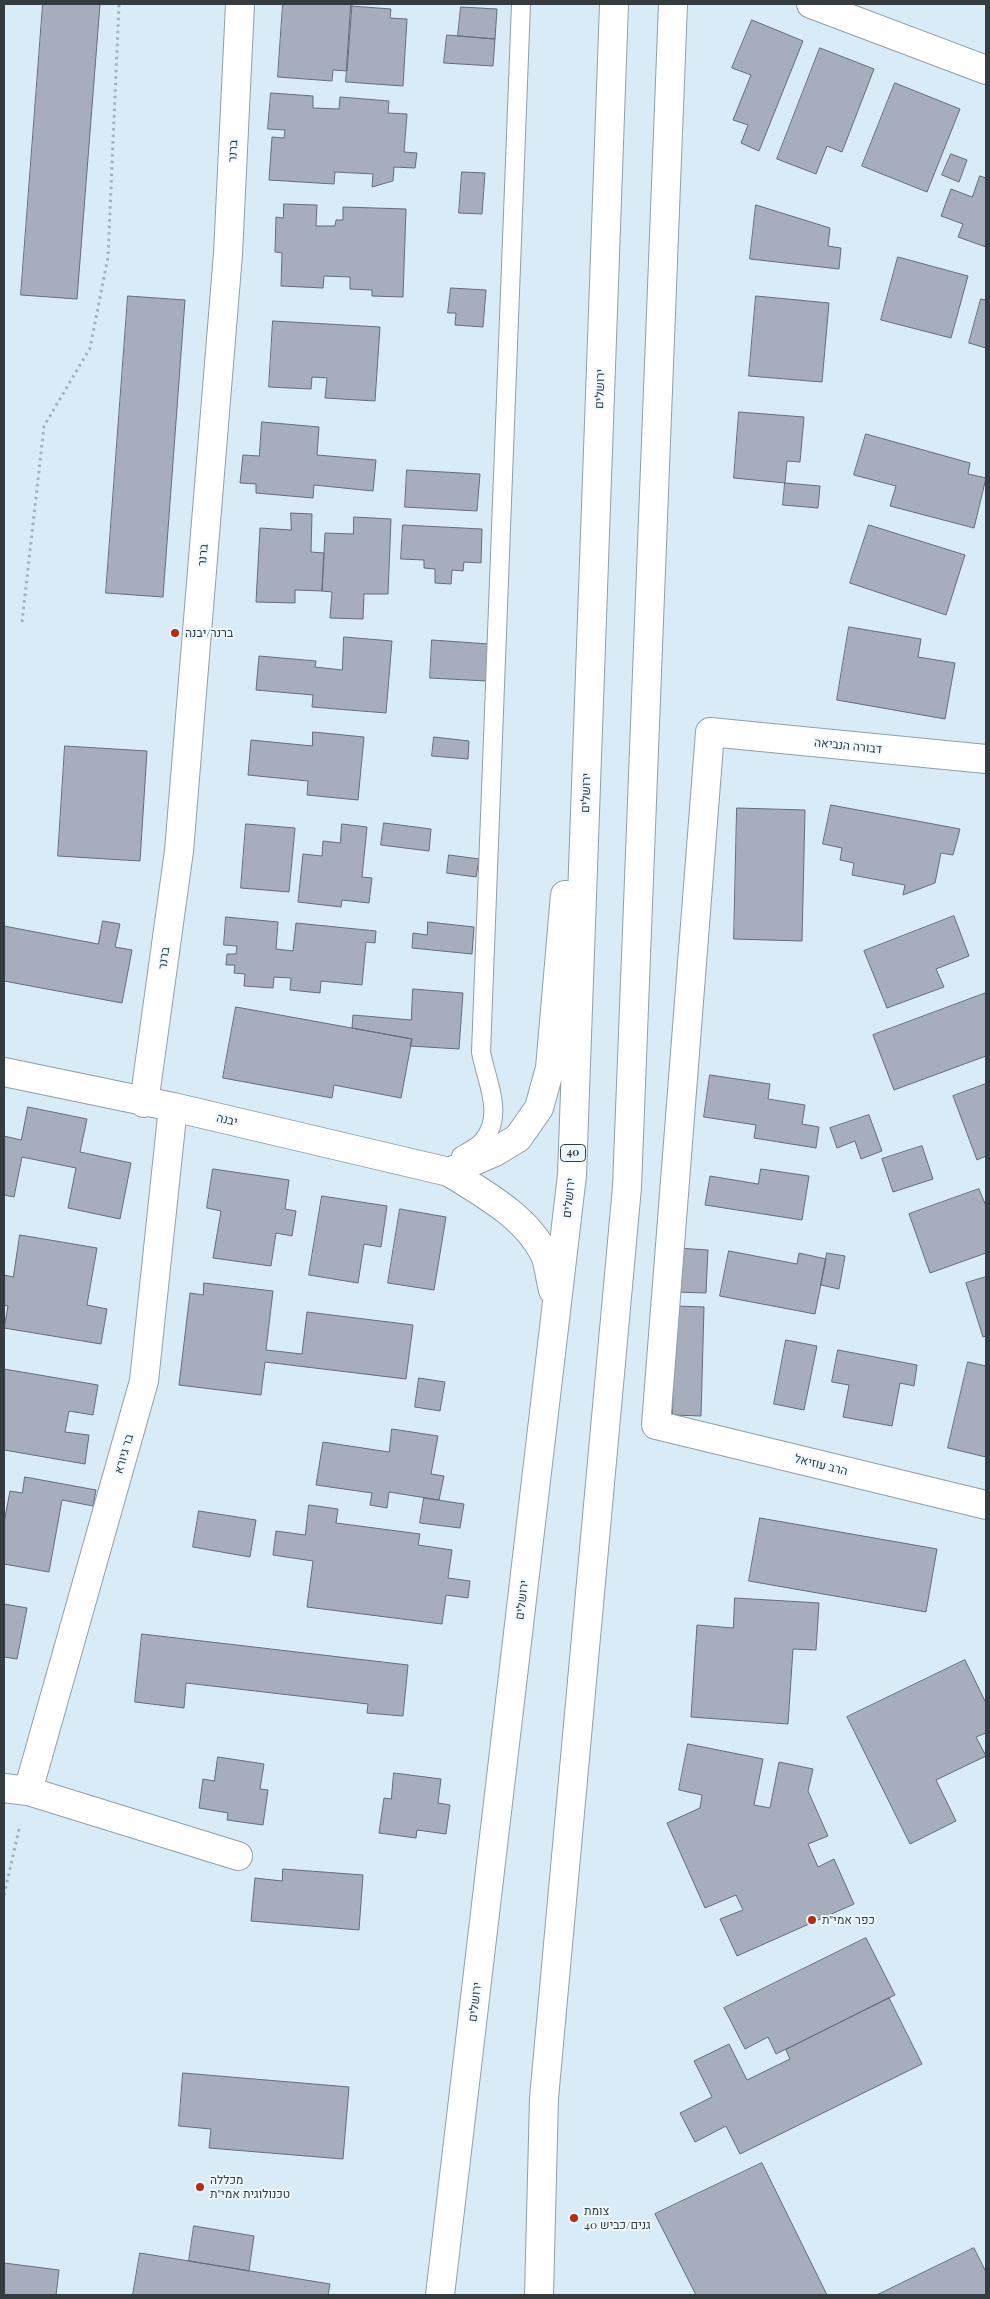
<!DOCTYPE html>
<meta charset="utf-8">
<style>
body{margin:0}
#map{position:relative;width:990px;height:2299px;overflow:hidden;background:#daebf8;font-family:"Playfair Display",serif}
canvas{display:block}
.frame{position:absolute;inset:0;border:5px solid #353c40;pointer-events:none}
</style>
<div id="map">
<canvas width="990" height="2299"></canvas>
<div class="frame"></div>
</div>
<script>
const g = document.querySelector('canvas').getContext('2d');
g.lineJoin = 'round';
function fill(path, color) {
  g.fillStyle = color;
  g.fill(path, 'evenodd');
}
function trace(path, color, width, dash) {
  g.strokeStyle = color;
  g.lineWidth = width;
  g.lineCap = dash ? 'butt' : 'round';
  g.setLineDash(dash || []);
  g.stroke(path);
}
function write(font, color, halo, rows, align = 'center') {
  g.font = font + ' "Playfair Display",Heebo,serif';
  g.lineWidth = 4;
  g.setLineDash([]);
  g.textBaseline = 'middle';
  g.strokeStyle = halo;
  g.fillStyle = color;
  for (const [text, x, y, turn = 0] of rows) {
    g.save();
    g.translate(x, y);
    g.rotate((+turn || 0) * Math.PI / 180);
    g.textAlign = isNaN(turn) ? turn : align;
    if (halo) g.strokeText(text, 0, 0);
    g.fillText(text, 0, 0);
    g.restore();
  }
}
const building = new Path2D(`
 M43 4H100L77 299 21 295Z
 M283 4H352L347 71 333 70 332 81 278 77Z
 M351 6 391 9 390 18 407 19 403 86 346 82Z
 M461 7 497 9 495 39 458 36Z
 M752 20 803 41 759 151 741 143 748 125 733 120 751 75 732 68Z
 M447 35 495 39 493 66 444 63Z
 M820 48 874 69 842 152 827 146 816 174 777 159Z
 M895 83 960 109 927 192 862 166Z
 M271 93 313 96V108L339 109 340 97 389 101 388 113 407 114 404 152 417 153 415 168 394 167 393 181 372 187 373 174 335 172 334 184 269 180 272 137 284 138 285 130 268 129Z
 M951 154 967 160 959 182 942 175Z
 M462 172 485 173 482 214 459 213Z
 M980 176 986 178V247L958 237 963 224 941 216 951 189 972 197Z
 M284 204 317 205 316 226H335L336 220H343V207L406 209 403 297 372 296V290L350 289V277L324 276 323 288 281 286 282 253 275 252 276 217 283 218Z
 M756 205 830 228 828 246 841 248 839 269 750 259Z
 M898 257 968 276 951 338 881 320Z
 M451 288 486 290 483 327 455 325 456 313H448Z
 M128 296 185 300 163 597 106 593Z
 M756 296 829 303 822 382 749 376Z
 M981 299 986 300V348L969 343Z
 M273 321 380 327 375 401 325 398 327 378 312 377 311 389 269 387Z
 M739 412 804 417 800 462 787 461 785 483 734 478Z
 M262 422 319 427 317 455 376 460 373 491 314 485 313 498 256 493V484L240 483 243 455 259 456Z
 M866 434 970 463 968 474 986 478 974 528 890 506 896 486 854 475Z
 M407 470 480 474 477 511 405 507Z
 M785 483 820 486 818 508 783 505Z
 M291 513 312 514 311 552 324 553 322 591 295 590V603L256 602 260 528 291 530Z
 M354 517 391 519 388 594H364L363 619 330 618 332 592 322 591 325 533 353 534Z
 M403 525 482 529 481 563 464 562 463 571 452 570 451 584 435 583V569L424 568V560L401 559Z
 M869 525 965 555 946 615 850 583Z
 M849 627 921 639 918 657 955 663 945 719 837 700Z
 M344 637 392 641 386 713 312 707 313 695 256 690 259 656 316 661 315 667 342 670Z
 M432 640 489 644 487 681 430 678Z
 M313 732 364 737 358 800 307 795 308 781 248 775 251 740 312 746Z
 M434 737 469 741 468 759 432 756Z
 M65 746 147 751 140 861 58 856Z
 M831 805 960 829 953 855 941 853 935 883 903 895 905 885 852 875 854 863 840 860 842 848 823 844Z
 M737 808 805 810 802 941 734 939Z
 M384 823 431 829 429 851 381 845Z
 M246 824 295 828 289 892 241 888Z
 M342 824 367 827 362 877 372 878 369 903 342 900 341 907 298 902 303 854 322 856 323 841 340 843Z
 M449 855 479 859 476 877 447 873Z
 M954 916 969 956 936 969 944 987 887 1008 864 951Z
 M226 917 278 922 276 949 293 951 296 923 376 931 375 943 366 942 362 985 321 981 320 993 290 990 291 978 274 977 273 988 244 986 245 974 234 973 235 965H226L227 954H236L237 946 224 945Z
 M103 921 120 924 115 947 132 950 122 1003 4 981V926L98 944Z
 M428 922 474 927 472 954 412 948 413 933 427 935Z
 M413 989 463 993 459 1049 410 1046 412 1039 352 1028 353 1015 411 1020Z
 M986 993V1056L894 1090 873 1035Z
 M236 1007 412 1039 401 1098 334 1085 332 1098 223 1078Z
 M710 1075 770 1084 768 1099 805 1105 802 1124 819 1127 816 1148 754 1138 756 1125 704 1117Z
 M986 1084V1156L977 1160 953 1096Z
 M28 1107 87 1119 80 1152 131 1163 120 1219 68 1208 76 1168 22 1157 14 1197 4 1195V1136L21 1140Z
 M869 1115 882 1151 861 1159 855 1141 837 1148 830 1128Z
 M922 1146 933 1179 893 1192 882 1159Z
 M213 1169 289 1180 285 1209 296 1211 292 1236 276 1233 271 1266 213 1258 221 1211 207 1208Z
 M761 1169 809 1176 802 1220 705 1205 710 1176 758 1184Z
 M979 1189 986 1206V1253L930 1273 909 1214Z
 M322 1196 387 1206 381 1247 364 1244 358 1283 309 1275Z
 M400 1209 446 1217 434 1290 388 1283Z
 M20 1235 97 1248 87 1305 107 1309 101 1344 4 1328 8 1306 4 1305V1275L13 1277Z
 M677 1248 708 1250 706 1293 675 1292Z
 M729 1251 797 1264 799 1253 826 1259 815 1314 720 1296Z
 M827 1253 845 1256 839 1289 821 1285Z
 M986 1277V1336L983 1337 966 1283Z
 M204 1283 273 1291 266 1350 302 1354 307 1312 413 1325 406 1379 265 1362 261 1395 179 1385 190 1293 203 1295Z
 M675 1306 704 1307 701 1416 673 1415Z
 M786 1340 817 1346 804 1410 774 1404Z
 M838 1350 917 1365 914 1386 900 1383 892 1426 843 1417 849 1385 832 1382Z
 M968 1362 986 1366V1457L948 1448Z
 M4 1369 98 1385 93 1415 69 1411 65 1432 89 1435 85 1464 4 1450Z
 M419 1378 445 1382 440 1411 415 1407Z
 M392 1429 438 1436 431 1474 444 1476 439 1500 389 1492 387 1508 370 1505 372 1493 316 1485 323 1442 389 1452Z
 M25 1477 96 1490 93 1506 62 1500 49 1572 4 1564V1523L10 1491 22 1493Z
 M424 1498 464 1504 460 1528 420 1523Z
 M309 1505 338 1509 336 1523 420 1534 418 1545 452 1550 448 1578 470 1581 468 1598 446 1595 442 1624 307 1607 313 1561 273 1555 276 1531 305 1535Z
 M199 1511 256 1520 250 1557 193 1547Z
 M760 1518 937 1549 926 1612 749 1581Z
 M735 1598 819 1603 816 1650 793 1649 788 1724 691 1717 697 1625 733 1628Z
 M4 1604 27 1608 17 1659 4 1657Z
 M142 1634 408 1665 403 1716 367 1713 368 1704 186 1683 184 1708 135 1702Z
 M965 1660 986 1703V1733L976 1737 986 1756 936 1780 956 1821 910 1844 847 1717Z
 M688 1744 763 1759 754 1805 770 1808 779 1762 813 1769 808 1791 828 1836 808 1844 818 1867 834 1859 854 1904 737 1956 720 1919 743 1910 736 1895 705 1908 667 1823 700 1808 702 1795 679 1790Z
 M218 1757 264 1764 260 1789 268 1790 263 1825 227 1820 228 1813 199 1808 203 1779 214 1781Z
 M394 1773 441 1779 438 1803 450 1805 446 1834 417 1830 416 1838 379 1833 384 1798 391 1799Z
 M283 1869 363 1875 359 1930 251 1921 255 1878 282 1881Z
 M866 1938 895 1995 776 2054 768 2037 745 2049 724 2008Z
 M889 1998 922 2064 740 2154 726 2126 695 2142 680 2113 712 2097 694 2061 729 2044 747 2080 790 2059 786 2050Z
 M183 2073 349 2087 343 2159 209 2148 211 2129 179 2126Z
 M762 2163 827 2295H696L655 2214Z
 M194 2226 254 2236 249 2271 189 2261Z
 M974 2248 986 2272V2295H877Z
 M140 2253 330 2284 328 2295H133Z
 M4 2263 59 2270 56 2295H4Z`);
const path = new Path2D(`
 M22 622 44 426 90 348 108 257 119 4
 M4 1895 20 1825`);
const service = new Path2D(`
 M461 1156C468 1152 478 1147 483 1141 505 1114 486 1081 481 1052L521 4`);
const minor = new Path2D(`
 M811 4 986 70
 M986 759 710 732 656 1425 986 1505
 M4 1072 173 1107 449 1172
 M144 1103 179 851 228 254 240 4
 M4 1788 28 1791 238 1856
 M28 1791 144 1381 173 1107`);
const trunk = new Path2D(`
 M449 1172 495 1152 518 1138 539 1108 550 1068 565 895
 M449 1172C484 1194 527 1217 545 1255 549 1265 550 1279 553 1290
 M440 2295 572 1175 614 4
 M539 2295 544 2098 627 1187 673 4`);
const markers = [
 [175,633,5,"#b72a17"],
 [812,1920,5,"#b72a17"],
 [200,2187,5,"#b72a17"],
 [574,2218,5,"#b72a17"]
];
const shields = [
 [573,1153,25]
];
const shieldNames = [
 ["40",573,1153]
];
const streetNames = [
 ["ברנר",233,151,-87],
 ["ירושלים",600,389,-88],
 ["ברנר",203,555,-85],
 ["דבורה הנביאה",848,746,6],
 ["ירושלים",586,793,-88],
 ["ברנר",164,958,-82],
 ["יבנה",227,1120,13],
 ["ירושלים",569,1198,-84],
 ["בר גיורא",124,1454,-74],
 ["הרב עוזיאל",821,1465,14],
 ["ירושלים",522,1600,-83],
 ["ירושלים",475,2002,-83]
];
const poiNames = [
 ["ברנר/יבנה",185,633],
 ["כפר אמי\"ת",822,1920],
 ["מכללה",210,2180],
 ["טכנולוגית אמי\"ת",210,2194],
 ["צומת",584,2211],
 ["גנים/כביש 40",584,2225]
];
fill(building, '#a6adbd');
trace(building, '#656b7a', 1);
trace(service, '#8f9faa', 20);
trace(minor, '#8f9faa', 30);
trace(trunk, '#8f9faa', 30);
trace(path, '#a3b1bb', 3, [2.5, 4]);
trace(service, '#fff', 18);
trace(minor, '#fff', 28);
trace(trunk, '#fff', 28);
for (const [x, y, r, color] of markers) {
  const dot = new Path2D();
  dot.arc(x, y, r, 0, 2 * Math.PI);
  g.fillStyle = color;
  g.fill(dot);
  trace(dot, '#edf8ff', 2);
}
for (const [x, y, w] of shields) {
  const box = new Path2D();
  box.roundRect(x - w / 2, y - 8.5, w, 17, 4);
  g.fillStyle = '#edf8ff';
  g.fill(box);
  trace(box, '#353c40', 1);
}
write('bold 11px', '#353c40', null, shieldNames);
write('12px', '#353c40', '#edf8ff', streetNames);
write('12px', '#353c40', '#edf8ff', poiNames, 'left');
</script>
